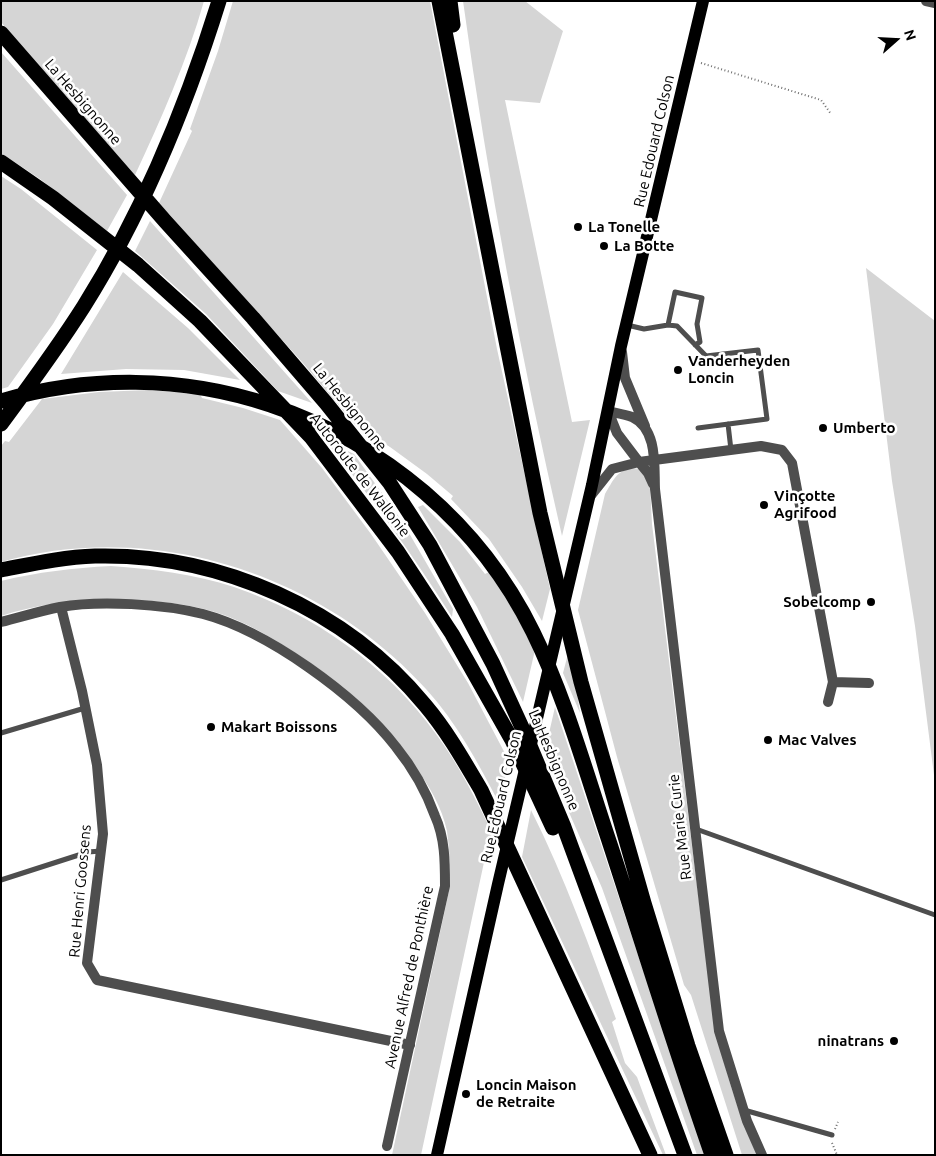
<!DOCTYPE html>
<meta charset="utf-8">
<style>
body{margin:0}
#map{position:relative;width:936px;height:1156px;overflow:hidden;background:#fff;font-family:Ubuntu,sans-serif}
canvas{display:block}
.frame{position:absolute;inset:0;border:2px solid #000;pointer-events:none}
.north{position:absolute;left:871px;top:15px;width:50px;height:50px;-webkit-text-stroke:4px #fff;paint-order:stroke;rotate:71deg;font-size:14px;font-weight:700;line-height:20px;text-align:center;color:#000}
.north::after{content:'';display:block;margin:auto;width:18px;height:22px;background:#000;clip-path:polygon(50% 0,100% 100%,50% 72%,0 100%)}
</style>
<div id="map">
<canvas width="936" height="1156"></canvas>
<div class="frame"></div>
<div class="north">N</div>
</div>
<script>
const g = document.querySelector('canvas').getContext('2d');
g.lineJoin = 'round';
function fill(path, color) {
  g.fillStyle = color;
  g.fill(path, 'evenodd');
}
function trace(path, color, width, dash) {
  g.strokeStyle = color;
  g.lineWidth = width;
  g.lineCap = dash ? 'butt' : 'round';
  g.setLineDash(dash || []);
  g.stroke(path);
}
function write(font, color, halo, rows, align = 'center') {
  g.font = font + ' Ubuntu,sans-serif';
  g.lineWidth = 5;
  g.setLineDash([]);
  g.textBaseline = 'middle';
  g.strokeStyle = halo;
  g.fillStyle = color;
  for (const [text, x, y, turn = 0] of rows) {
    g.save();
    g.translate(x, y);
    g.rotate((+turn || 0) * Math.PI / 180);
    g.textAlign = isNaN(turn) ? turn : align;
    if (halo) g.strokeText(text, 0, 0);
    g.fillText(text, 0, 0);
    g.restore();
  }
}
const green = new Path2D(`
 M1 1H204C187 61 161 119 135 175L34 62 1 22Z
 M233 1H430L497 349 550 589 542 621 522 587 489 539 451 499 453 496 427 474 390 447 356 426 302 362 159 203 192 131 190 129 218 51Z
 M463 1H525L563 31 540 103 505 100 572 422 590 420 562 536C521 359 488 181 463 1Z
 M1 52 127 195 107 231 40 179 1 153Z
 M1 176 21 189 97 250 53 324 8 387 1 389Z
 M150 221 312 403 278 391 206 314 135 251Z
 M866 268 935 321V783L915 626 892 481Z
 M123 272 188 328 240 380 184 370 126 369 61 374Z
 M149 390 200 394 202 398 243 408 280 420 322 468 371 534 425 613 468 683 509 761 499 803C478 763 457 723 426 689 321 573 152 519 1 562V446L5 441 9 442 42 399 99 392Z
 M325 440 354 454 402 521 453 609 452 617C413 555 371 497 325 440Z
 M632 468 641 469 650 484 652 524 714 1022C725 1069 737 1111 757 1155H742L691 995 684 985 617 757 578 610 605 494C613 481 616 471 632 468Z
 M423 505 460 542 485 574 489 572 515 613 535 650 523 702 477 607 418 507Z
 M111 566C152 569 195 574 234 587 315 615 386 665 436 734 459 765 476 799 492 833L486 853 421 1155H392L449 891C450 871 450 851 447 831 442 807 429 786 415 766 380 715 342 682 289 649 261 631 236 617 204 609 143 595 61 596 1 616V581C38 572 73 568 111 566Z
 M568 654 574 672 580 713 563 673Z
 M555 707 705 1155H697L602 888 544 755Z
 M531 810C565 878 590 948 616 1019L612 1022 625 1063 637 1077 666 1155H663L522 857Z`);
const path = new Path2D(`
 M701 63 821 100 831 114
 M835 1129 838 1122
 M832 1143 837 1155`);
const service = new Path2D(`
 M627 325 644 329 668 325 677 326 706 356 758 350 767 419 698 428
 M668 325 675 292 702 298 697 324 700 342 695 345
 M728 424 731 450
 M1 733 85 708
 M696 829 935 915
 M1 880 88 852 101 851
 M744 1110 832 1135`);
const minor = new Path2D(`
 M622 352 625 378 645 426
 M608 411C616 413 624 414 632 417 658 429 654 466 655 489L719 1031 747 1121 762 1155
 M608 411 617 433 639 462 761 446 782 450 792 463 833 682 828 702
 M589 498 612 469 639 462 648 473 653 484
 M61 607 82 691 97 765 103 834 87 963 97 980 410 1045
 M833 682 869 683`);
const tertiary = new Path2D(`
 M926 1 935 3
 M1 622C21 617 40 611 60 607 100 600 163 604 203 614 267 631 356 695 396 747 413 768 426 791 435 816 445 838 445 862 445 886L387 1146`);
const primary = new Path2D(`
 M437 1155 498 884 592 485 621 346 703 1`);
const motorway = new Path2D(`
 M439 1 540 513 581 682 644 903 688 1046 726 1155
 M450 1 453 25
 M1 33 165 221 253 318 326 403 389 482 430 545 493 664 525 734 564 827 685 1155
 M1 162 53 198 138 265 200 321 311 437 398 552 452 634 512 740 553 828
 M1 401C89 375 183 376 270 405 384 443 480 524 533 632 566 699 586 773 610 844 644 948 676 1052 712 1155
 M1 424C30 385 58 347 84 306 143 212 186 107 219 1
 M1 570C32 564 63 557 95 556 219 553 346 609 425 705 447 731 464 761 481 790L650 1155`);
const markers = [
 [578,227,5,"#000"],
 [604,246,5,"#000"],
 [678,370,5,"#000"],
 [823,428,5,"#000"],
 [764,505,5,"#000"],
 [871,602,5,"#000"],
 [211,727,5,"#000"],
 [768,740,5,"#000"],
 [894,1041,5,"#000"],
 [466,1094,5,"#000"]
];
const streetNames = [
 ["La Hesbignonne",83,102,49],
 ["Rue Edouard Colson",654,141,-77],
 ["La Hesbignonne",350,407,51],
 ["Autoroute de Wallonie",360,475,52],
 ["La Hesbignonne",554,760,67],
 ["Rue Edouard Colson",501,797,-77],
 ["Rue Marie Curie",680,827,-97],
 ["Rue Henri Goossens",80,891,-85],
 ["Avenue Alfred de Ponthière",409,977,-78]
];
const poiNames = [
 ["La Tonelle",588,227],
 ["La Botte",614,246],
 ["Vanderheyden",688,361],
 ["Loncin",688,378],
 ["Umberto",833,428],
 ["Vinçotte",774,496],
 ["Agrifood",774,513],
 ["Sobelcomp",861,602,"right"],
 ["Makart Boissons",221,727],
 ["Mac Valves",778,740],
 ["ninatrans",884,1041,"right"],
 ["Loncin Maison",476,1085],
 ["de Retraite",476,1102]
];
fill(green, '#d5d5d5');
trace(path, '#707070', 2, [1, 2.5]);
trace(service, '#4e4e4e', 5);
trace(minor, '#4e4e4e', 10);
trace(tertiary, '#4e4e4e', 10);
trace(primary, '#000', 12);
trace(motorway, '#000', 15);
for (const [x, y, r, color] of markers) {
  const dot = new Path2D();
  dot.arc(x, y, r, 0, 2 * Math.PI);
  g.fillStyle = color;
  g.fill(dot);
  trace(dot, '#fff', 2);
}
write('15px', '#000', '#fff', streetNames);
write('bold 15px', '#000', '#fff', poiNames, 'left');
</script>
